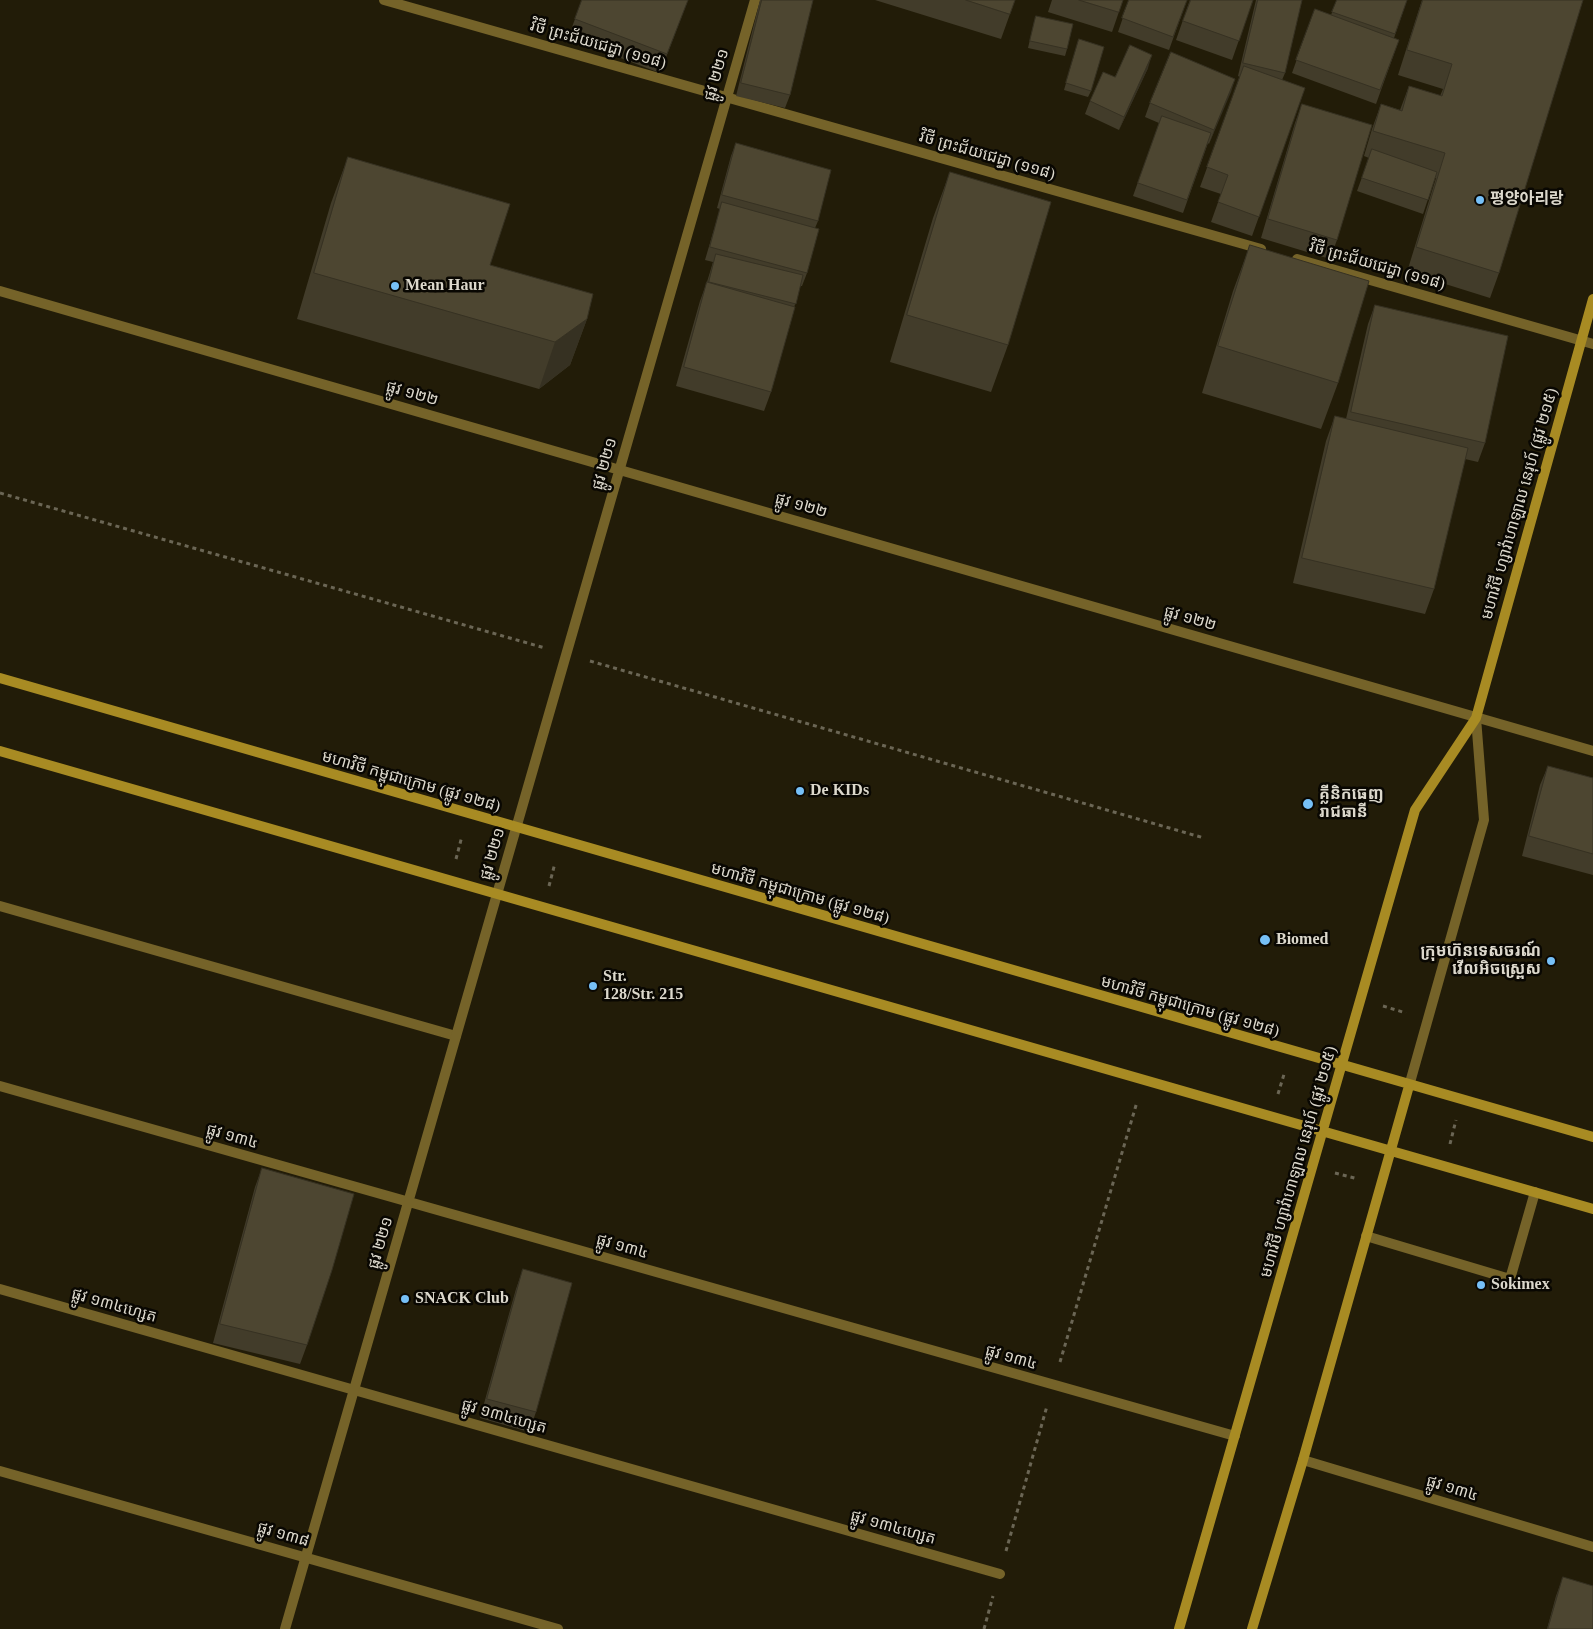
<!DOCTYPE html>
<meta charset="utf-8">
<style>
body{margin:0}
canvas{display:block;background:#221c08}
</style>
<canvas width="1593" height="1629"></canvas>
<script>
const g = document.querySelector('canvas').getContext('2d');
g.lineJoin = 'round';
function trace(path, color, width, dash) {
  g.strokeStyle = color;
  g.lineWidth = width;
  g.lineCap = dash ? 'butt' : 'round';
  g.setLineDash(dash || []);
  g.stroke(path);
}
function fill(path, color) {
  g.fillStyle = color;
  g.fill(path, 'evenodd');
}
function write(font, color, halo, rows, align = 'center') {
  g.font = font + ' "Times New Roman","Noto Sans KR","Noto Sans Khmer",serif';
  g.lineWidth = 5;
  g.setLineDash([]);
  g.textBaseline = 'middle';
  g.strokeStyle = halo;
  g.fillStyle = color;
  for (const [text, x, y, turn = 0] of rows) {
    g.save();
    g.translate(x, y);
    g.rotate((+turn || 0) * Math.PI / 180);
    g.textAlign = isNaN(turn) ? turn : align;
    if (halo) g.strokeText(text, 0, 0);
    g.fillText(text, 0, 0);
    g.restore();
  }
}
const path = new Path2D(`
 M0 493 545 648
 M590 661 1204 838
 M456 859 462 836
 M549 886 555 863
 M1383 1006 1406 1013
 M1278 1094 1285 1071
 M1450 1144 1456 1120
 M1335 1173 1358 1179
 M1060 1362 1137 1102
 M1006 1551 1047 1406
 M984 1629 993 1596`);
const service = new Path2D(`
 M0 906 456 1036
 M1366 1236 1510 1279 1535 1192
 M0 1289 1000 1574`);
const minor = new Path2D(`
 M384 0 1261 249
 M1297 259 1593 344
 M0 291 1593 751
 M0 1086 1235 1436
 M1303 1460 1593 1547
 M0 1471 558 1629
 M285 1629 755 0`);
const tertiary = new Path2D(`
 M1409 1086 1484 820 1476 718`);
const secondary = new Path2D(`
 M0 678 1593 1137
 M0 751 1593 1209
 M1179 1629 1415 810 1476 718 1593 299
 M1252 1629 1303 1460 1409 1086`);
const wall = new Path2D(`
 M582 0H688L660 73 568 38Z
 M760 0H813L790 95 785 108 736 96Z
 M875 0H1015L1001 39Z
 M1052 0H1123L1112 32 1048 12Z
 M1129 0H1187L1169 50 1118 32Z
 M1190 0H1253L1232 60 1176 40Z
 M1256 0H1302L1285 73 1282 80 1305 88 1252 236 1211 222 1221 194 1200 187 1240 77 1238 76Z
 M1337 0H1407L1394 38 1399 40 1376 104 1292 73 1315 9 1331 15Z
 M1422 0H1583L1499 273 1490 298 1407 272 1436 178H1435L1423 214 1357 191 1369 158 1364 156 1372 129 1381 104 1400 110 1409 86 1440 96 1443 89 1398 75Z
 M1036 16 1067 49 1065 56 1028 48 1034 22Z
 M1079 39 1091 91 1088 97 1064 90Z
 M1148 68 1119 130 1085 114 1090 101 1115 77Z
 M1235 79 1209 144 1208 143 1183 213 1133 196 1159 123 1145 117 1150 103Z
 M1302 104 1337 240 1330 259 1261 238 1295 123Z
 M736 143 818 221 815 228 807 273 802 286H800L771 392 764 411 676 386 700 301 707 282 713 262 705 260 720 209 717 208 731 156Z
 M348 157 490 265 587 319 570 365 539 389 297 319 331 203Z
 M950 172 1008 345 991 392 890 362 933 218Z
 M1250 245 1338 383 1321 429 1202 393 1233 291Z
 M1375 305 1485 443 1478 462 1465 459 1434 589 1425 614 1293 583 1326 441 1335 416 1346 419 1368 324Z
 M1548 766 1593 778V875L1522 856 1540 785Z
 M262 1168 307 1345 300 1364 213 1343 255 1187Z
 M523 1269 536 1412 529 1432 480 1418 516 1289Z
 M1563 1577 1593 1629H1547L1556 1596Z`);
const shadedWall = new Path2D(`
 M1152 55 1148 68 1119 130 1124 117Z
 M1235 79 1231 92 1209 144 1214 130Z
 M587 319 570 365 539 389 555 342Z`);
const building = new Path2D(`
 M582 0H688L667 54 575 19Z
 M762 0H813L790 95 741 83Z
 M966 0H1015L1010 14Z
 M1079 0H1123L1119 12Z
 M1129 0H1187L1173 37 1122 18Z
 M1191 0H1253L1239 41 1183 21Z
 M1258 0H1302L1285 73 1243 63Z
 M1337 0H1407L1395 34 1332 12Z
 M1423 0H1583L1499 273 1416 247 1445 153 1373 131 1381 104 1402 111 1409 86 1442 96 1452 64 1407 50Z
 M1315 9 1399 40 1380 90 1296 60Z
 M1036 16 1073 24 1067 49 1030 41Z
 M1079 39 1104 47 1091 91 1066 83Z
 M1130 45 1152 55 1124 117 1090 101 1103 72 1115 77Z
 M1171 52 1235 79 1214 130 1150 103Z
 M1244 66 1305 88 1259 217 1218 202 1228 175 1207 167Z
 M1302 104 1372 125 1337 240 1268 219Z
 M1162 116 1211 133 1187 200 1138 183Z
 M736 143 831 170 818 221 722 195Z
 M1372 149 1437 172 1428 200 1362 178Z
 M348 157 510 204 490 265 593 294 587 319 555 342 314 273Z
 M950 172 1051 202 1008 345 907 315Z
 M722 202 819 229 807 273 710 247Z
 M1250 245 1369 281 1338 383 1218 346Z
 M716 254 803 275 796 304 709 282Z
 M707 282 795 307 771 392 684 367Z
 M1375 305 1508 336 1485 443 1351 412Z
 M1335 416 1468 448 1434 589 1302 558Z
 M1548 766 1593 778V854L1529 836Z
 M262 1168 354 1194 332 1270 307 1345 220 1324Z
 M523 1269 572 1283 536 1412 487 1399Z
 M1563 1577 1593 1586V1629H1548Z`);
const markers = [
 [1480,200,5,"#76c0f7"],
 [395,286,5,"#76c0f7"],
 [800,791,5,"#76c0f7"],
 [1308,804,6,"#76c0f7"],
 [1265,940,6,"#76c0f7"],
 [1551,961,5,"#76c0f7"],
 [593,986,5,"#76c0f7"],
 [1481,1285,5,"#76c0f7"],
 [405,1299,5,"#76c0f7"]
];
const streetNames = [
 ["វិថី ព្រះជ័យជេដ្ធា (១១៨)",598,45,16],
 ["ផ្លូវ ២២១",717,75,-74],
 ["វិថី ព្រះជ័យជេដ្ធា (១១៨)",987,156,16],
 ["វិថី ព្រះជ័យជេដ្ធា (១១៨)",1377,266,16],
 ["ផ្លូវ ១២២",412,394,16],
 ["ផ្លូវ ២២១",605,464,-74],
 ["មហាវិថី ហ្សាវ៉ាហាឡាល នេរុហ៍ (ផ្លូវ ២១៥)",1520,504,-74],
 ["ផ្លូវ ១២២",801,506,16],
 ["ផ្លូវ ១២២",1190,619,16],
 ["មហាវិថី កម្ពុជាក្រោម (ផ្លូវ ១២៨)",411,782,16],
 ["ផ្លូវ ២២១",493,854,-74],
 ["មហាវិថី កម្ពុជាក្រោម (ផ្លូវ ១២៨)",800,894,16],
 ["មហាវិថី កម្ពុជាក្រោម (ផ្លូវ ១២៨)",1190,1007,16],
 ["ផ្លូវ ១៣៤",232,1137,16],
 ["មហាវិថី ហ្សាវ៉ាហាឡាល នេរុហ៍ (ផ្លូវ ២១៥)",1299,1162,-74],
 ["ផ្លូវ ២២១",381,1243,-74],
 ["ផ្លូវ ១៣៤",622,1247,16],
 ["ផ្លូវ ១៣៤ហ្សេត",114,1306,16],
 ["ផ្លូវ ១៣៤",1011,1358,16],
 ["ផ្លូវ ១៣៤ហ្សេត",504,1417,16],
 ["ផ្លូវ ១៣៤",1452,1489,17],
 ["ផ្លូវ ១៣៤ហ្សេត",893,1528,16],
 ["ផ្លូវ ១៣៨",283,1535,16]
];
const poiNames = [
 ["평양아리랑",1490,200],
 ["Mean Haur",405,286],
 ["De KIDs",810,791],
 ["គ្លីនិកធ្មេញ",1319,795],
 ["រាជធានី",1319,813],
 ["Biomed",1276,940],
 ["ក្រុមហ៊ុនទេសចរណ៍",1541,952,"right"],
 ["វើលអិចស្រ្ពេស",1541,970,"right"],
 ["Str.",603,977],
 ["128/Str. 215",603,995],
 ["Sokimex",1491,1285],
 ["SNACK Club",415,1299]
];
trace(path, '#6b6655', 3, [4, 4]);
trace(service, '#756329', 10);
trace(minor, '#756329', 10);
trace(tertiary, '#756329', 10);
trace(secondary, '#a88b23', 10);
fill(wall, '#423c2a');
fill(shadedWall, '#363122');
fill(building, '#4d4631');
trace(building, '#363122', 1);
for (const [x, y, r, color] of markers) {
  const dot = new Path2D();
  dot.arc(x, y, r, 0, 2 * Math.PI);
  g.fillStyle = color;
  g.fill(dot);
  trace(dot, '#090702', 2);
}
write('16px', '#dcd8cc', '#090702', streetNames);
write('bold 16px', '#dcd8cc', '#090702', poiNames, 'left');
</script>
